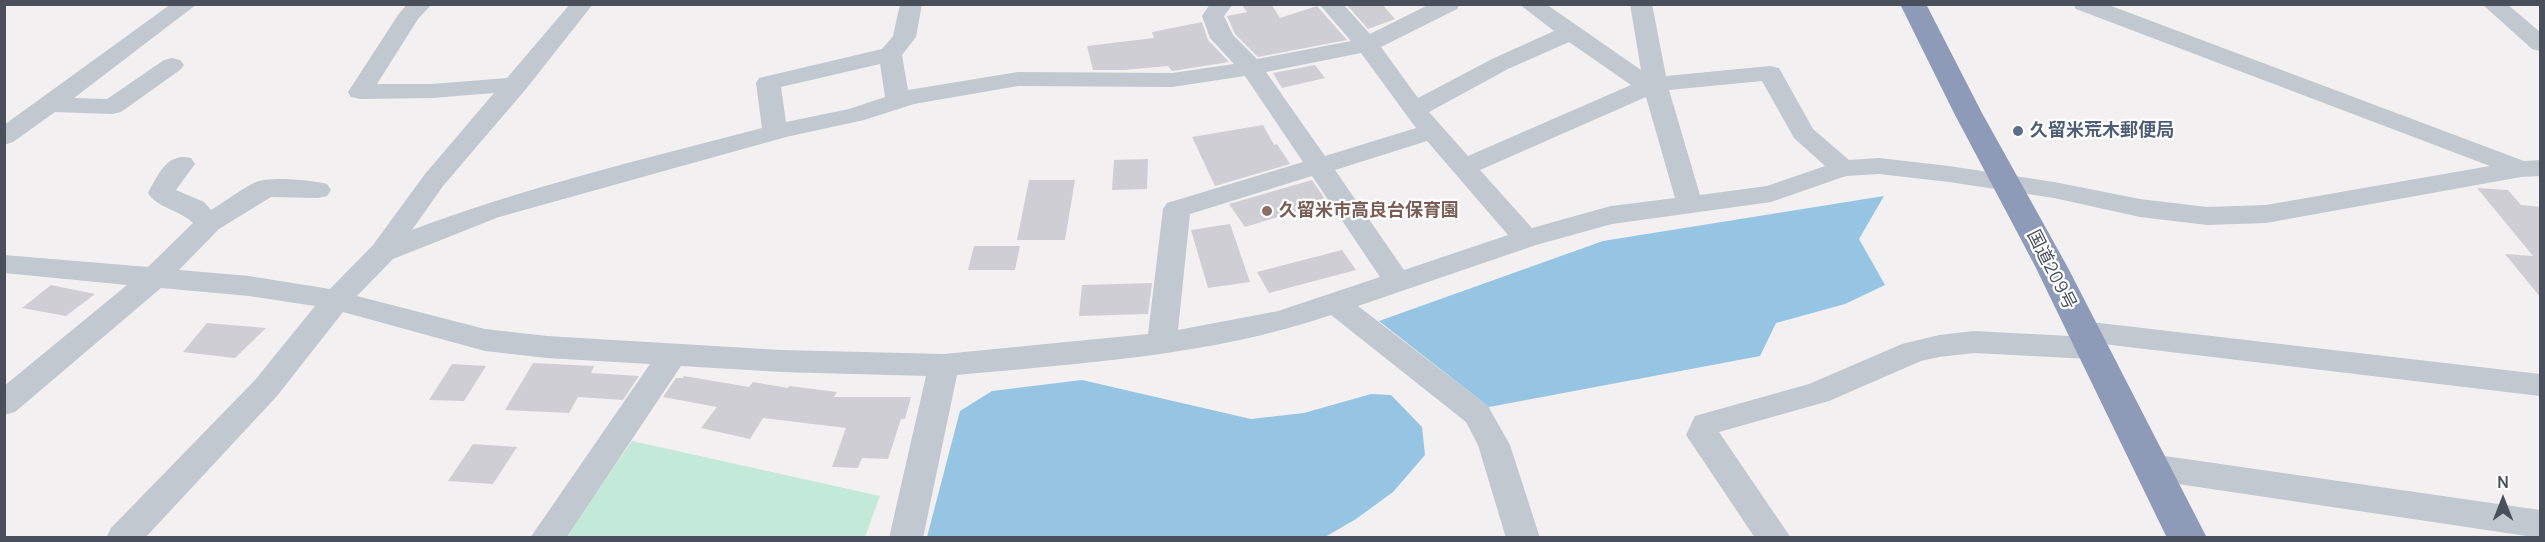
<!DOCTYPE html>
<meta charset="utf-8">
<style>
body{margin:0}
#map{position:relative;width:2545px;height:542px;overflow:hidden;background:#f2f0f0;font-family:Manrope,sans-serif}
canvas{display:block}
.frame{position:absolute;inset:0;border:6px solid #4a505b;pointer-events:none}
.north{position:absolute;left:2473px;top:470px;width:60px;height:60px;-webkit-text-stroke:4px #fff;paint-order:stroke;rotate:0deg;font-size:16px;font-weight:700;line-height:24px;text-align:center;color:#4a505b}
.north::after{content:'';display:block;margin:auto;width:21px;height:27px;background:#4a505b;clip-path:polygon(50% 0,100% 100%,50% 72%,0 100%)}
</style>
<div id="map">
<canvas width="2545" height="542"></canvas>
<div class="frame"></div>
<div class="north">N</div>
</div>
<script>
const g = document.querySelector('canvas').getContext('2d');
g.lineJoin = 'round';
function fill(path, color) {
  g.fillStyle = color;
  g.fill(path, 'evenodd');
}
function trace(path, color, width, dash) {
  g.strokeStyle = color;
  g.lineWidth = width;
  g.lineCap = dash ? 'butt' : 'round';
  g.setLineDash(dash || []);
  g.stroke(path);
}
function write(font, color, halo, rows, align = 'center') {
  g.font = font + ' Manrope,"Noto Sans JP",sans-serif';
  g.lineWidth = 4.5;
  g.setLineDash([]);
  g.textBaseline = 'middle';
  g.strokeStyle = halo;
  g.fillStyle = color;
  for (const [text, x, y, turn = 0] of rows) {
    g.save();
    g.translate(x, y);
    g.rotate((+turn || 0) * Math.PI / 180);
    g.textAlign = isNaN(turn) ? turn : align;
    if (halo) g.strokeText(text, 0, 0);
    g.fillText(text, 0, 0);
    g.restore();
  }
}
const green = new Path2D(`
 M632 441 880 496 865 537 564 538Z`);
const water = new Path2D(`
 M1884 196 1859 239 1885 285 1845 304 1776 323 1760 356 1489 407 1379 321 1603 241Z
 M1082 380 1251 419 1304 413 1371 394 1391 395 1422 427 1425 455 1393 492 1356 519 1325 537H927L960 411 992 391Z`);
const building = new Path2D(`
 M1241 4H1271L1280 18 1317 6 1347 40 1258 57 1235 34 1227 16 1247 12Z
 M1346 4H1382L1395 19 1368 29Z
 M1202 22 1208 40 1229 62 1172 71 1168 66 1124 70H1093L1087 46 1154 38 1152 32Z
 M1315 65 1325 78 1282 88 1273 73Z
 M1263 125 1274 145 1277 144 1290 164 1215 186 1192 137Z
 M1148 159 1147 189 1112 190 1114 160Z
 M1029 180H1075L1065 240H1017Z
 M1312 180 1327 202 1245 227 1229 204Z
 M2477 188 2508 190 2521 205 2541 207V298L2505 254 2533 256Z
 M1230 224 1250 282 1208 288 1191 230Z
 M974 246H1020L1015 270H968Z
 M1342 250 1356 270 1269 293 1257 272Z
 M1152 283 1148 314 1079 316 1082 285Z
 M51 285 95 294 66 316 22 308Z
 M207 323 266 328 235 358 183 352Z
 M533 363 594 366 591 373 639 376 623 400 578 397 569 413 505 410Z
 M452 364 486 366 464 401 429 400Z
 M684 376 749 387 753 382 788 388 789 386 837 392 834 397H911L905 419H901L888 459 862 458 858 468 832 467 846 428 763 418 750 439 701 428 717 407 663 397 676 378H683Z
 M473 444 517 447 493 484 448 481Z`);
const minor = new Path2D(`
 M171 4H197L74 98 107 99 164 60 172 58 180 60 184 65 180 70 121 112 112 114 55 112 13 142 4 145V125Z
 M407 4H432L418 19 377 84H432L507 78 570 4H593L526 89 443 186 412 230C526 187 644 159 762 128L756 83 759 78 882 49 893 36 900 4H922L916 37 902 55 908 90 1018 72 1172 73 1234 64 1210 38 1202 16 1210 4H1233L1224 16 1233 35 1257 59 1351 41 1319 4H1343L1370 34 1430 4H1460L1457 9 1381 47 1418 98 1492 59 1554 31 1519 4H1546L1641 70 1630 4H1652L1666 76 1770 66 1779 68 1813 129 1849 160 1879 158 1949 166 2054 182 2140 199 2207 207 2266 205 2490 166 2076 9 2073 4H2106L2524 161 2540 160V176L2521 177 2266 223 2207 225 2140 217 2054 198 1949 182 1879 174 1846 176 1771 202 1612 224 1536 245 1358 306 1488 406 1510 445 1540 538H1506L1478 445 1466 422 1331 315C1211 356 1083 363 957 375L923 538H889L926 376 781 372 681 366 566 538H530L650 364 547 358 485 351 343 312 277 396 145 538H106L111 528 255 380 315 306 249 296 161 288 15 412 4 415V386L127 285 4 273V255L148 267 193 223C180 210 157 208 148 193 158 175 167 152 191 158L195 164 176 190 204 202 211 210C226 201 241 189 256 182 271 176 312 180 327 184L331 190 327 196 318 198 271 197 219 229 179 270 249 276 330 289 373 245 425 174 494 93 432 98 360 99 351 97 348 92 398 15ZM1569 42 1631 85 1468 156 1429 112 1508 69ZM1361 53 1416 128 1325 156 1266 72ZM880 64 885 97 849 109 786 122 781 87ZM1245 76 1303 162 1167 203 1163 209 1148 334 944 354 781 350 547 336 485 329 357 296 393 259 499 217 786 137 864 120 914 104 1018 86 1172 87ZM1762 81 1794 138 1825 166 1767 186 1700 195 1669 90ZM1646 97 1675 198 1611 206 1532 228 1480 170ZM1427 141 1508 235 1404 270 1335 170ZM1312 176 1380 277 1278 311 1178 330 1190 214Z
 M2482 4H2507L2540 32V51L2532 49Z
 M2082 321 2540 374V396L2103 344 2105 348 2101 356 2090 359 1974 353 1939 357 1921 361 1829 401 1719 432 1791 538H1755L1686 435 1695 416 1809 384 1902 344 1939 335 1974 331 2070 336 2067 331 2071 324Z
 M2151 454 2540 510V538L2151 480 2139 476 2135 467 2139 458Z`);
const highway = new Path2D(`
 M1900 4H1926L1982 113 2067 266 2207 538H2167L2035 266 1954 113Z`);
const markers = [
 [2018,131,6,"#5c6f8a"],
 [1267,211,6,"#8d6e63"]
];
const serviceNames = [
 ["久留米荒木郵便局",2030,131]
];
const educationNames = [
 ["久留米市高良台保育園",1279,211]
];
const streetNames = [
 ["国道209号",2051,270,63]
];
fill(green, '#c3ead9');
fill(water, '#95c5e2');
fill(building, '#ceced4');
fill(minor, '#c2c8d0');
fill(highway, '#8d9bb9');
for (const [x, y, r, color] of markers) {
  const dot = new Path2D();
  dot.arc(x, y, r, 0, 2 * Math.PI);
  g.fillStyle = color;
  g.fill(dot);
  trace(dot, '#fff', 2);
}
write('bold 18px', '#4e5e75', '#fff', serviceNames, 'left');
write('bold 18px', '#785e54', '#fff', educationNames, 'left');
write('18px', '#4a505b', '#fff', streetNames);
</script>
